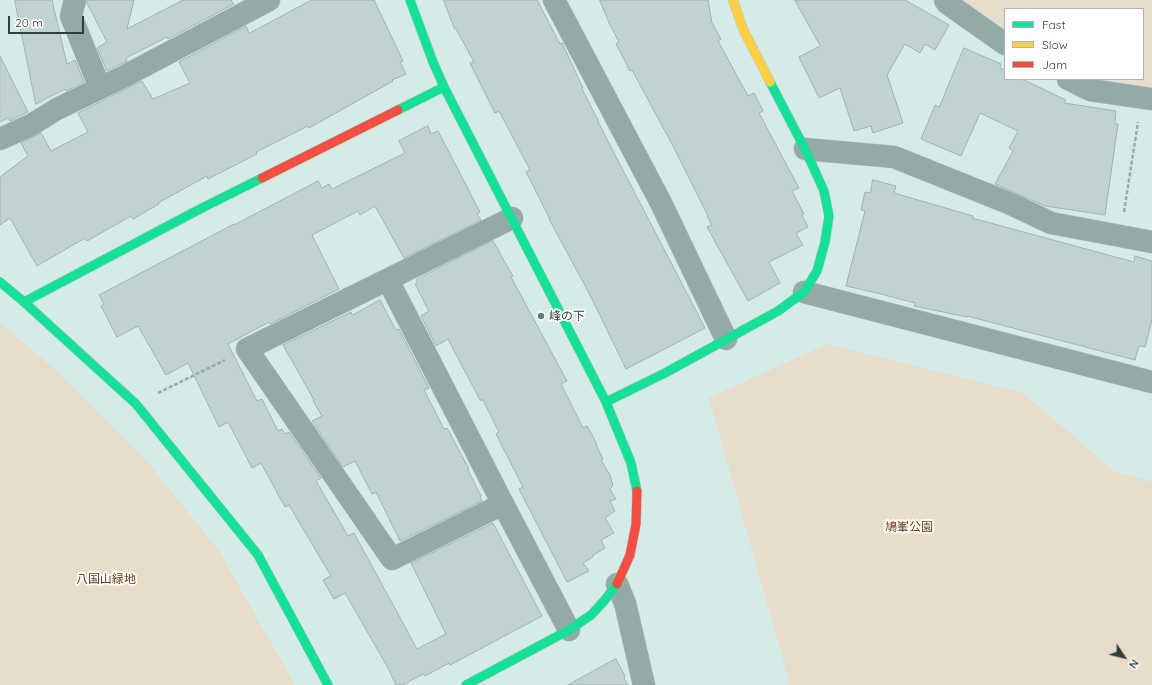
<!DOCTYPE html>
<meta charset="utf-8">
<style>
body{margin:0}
#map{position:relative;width:1152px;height:685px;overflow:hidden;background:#d5ebe8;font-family:Quicksand,sans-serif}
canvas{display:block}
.legend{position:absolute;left:1004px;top:8px;width:140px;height:72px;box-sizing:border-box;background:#fff;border:1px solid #abb2b1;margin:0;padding:5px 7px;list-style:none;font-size:12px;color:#2e3f3c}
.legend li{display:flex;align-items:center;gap:8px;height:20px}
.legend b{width:20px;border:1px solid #abb2b1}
.north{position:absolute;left:1104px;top:637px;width:40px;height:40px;-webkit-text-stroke:3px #fff;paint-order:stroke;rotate:125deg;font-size:11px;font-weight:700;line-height:16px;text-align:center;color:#2e3f3c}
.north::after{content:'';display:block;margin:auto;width:14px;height:18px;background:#2e3f3c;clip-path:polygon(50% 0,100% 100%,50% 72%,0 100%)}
.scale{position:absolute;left:8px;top:16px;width:76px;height:18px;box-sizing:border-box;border:2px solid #2e3f3c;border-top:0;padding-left:5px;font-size:12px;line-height:14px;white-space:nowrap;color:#2e3f3c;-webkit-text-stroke:3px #fff;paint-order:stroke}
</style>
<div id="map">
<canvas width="1152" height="685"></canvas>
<ul class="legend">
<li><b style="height:5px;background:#16e098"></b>Fast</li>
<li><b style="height:5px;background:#ffcf43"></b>Slow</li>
<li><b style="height:5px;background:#f24e42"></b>Jam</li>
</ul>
<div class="north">N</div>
<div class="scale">20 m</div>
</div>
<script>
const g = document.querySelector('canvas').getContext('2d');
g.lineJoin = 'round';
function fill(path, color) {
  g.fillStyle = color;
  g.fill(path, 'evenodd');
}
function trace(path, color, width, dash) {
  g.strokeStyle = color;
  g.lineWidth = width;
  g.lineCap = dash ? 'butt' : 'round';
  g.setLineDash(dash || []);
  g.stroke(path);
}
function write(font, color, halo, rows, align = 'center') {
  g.font = font + ' Quicksand,"Noto Sans JP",sans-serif';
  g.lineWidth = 3.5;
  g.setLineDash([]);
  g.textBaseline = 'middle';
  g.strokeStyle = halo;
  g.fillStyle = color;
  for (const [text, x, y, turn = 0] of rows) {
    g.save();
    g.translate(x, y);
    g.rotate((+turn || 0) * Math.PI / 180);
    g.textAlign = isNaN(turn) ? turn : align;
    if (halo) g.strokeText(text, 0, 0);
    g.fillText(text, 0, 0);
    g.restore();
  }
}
const green = new Path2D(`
 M959 0H1152V88L1103 79H1143V9H1005V34Z
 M0 323 57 371 145 459 219 551 295 685H0Z
 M827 344 1023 393 1114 471 1152 482V685H788L789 681 709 398Z`);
const building = new Path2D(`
 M15 0H52L67 64 75 60 84 82 66 91 65 89 36 104Z
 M87 0H134L127 29 183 0H231L234 4 168 39 167 37 126 58 127 61 107 71 97 48 107 42 87 3Z
 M312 0H374L403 61 400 62 406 74 392 80 393 81 309 128 308 126 256 152 257 154 208 179 207 176 158 203 159 204 133 219 131 216 87 241 85 238 37 266 10 218 0 225V177L28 156 21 143 41 133 51 151 88 132 78 113 142 81 153 99 190 83 179 62 246 26 249 33Z
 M444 0H537L560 44 563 43V45L583 88 582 89 599 122H598L705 328 626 369 589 293 549 219H550L526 172 530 170 499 111 495 113 470 63 474 62 456 29H455Z
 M600 0H708L712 23 721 39 718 41 748 96 754 93 763 111 759 113 799 188 792 191 804 214 802 215 808 227 796 233 803 245 769 262 780 283 748 301 707 227 712 225 707 216H708L673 146 632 70 630 71 616 44 619 42 610 25Z
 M795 0H905L949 25 935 50 925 44 920 53 905 44 887 75 903 123 873 133 871 126 854 131 840 88 819 98 799 57 820 46Z
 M964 48 1001 64 1000 68 1005 70V79H1022L1066 100 1064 103 1116 111 1115 124H1118L1105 215 1045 206 995 184 1013 151 1009 148 1018 131 980 113 961 156 921 139 935 105 939 107Z
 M0 56 28 112 10 121 8 118 0 122Z
 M428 126 431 134 438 131 480 212 477 214 481 220 404 258 375 206 360 215 358 211 312 235 339 289 270 324 269 322 228 344 257 401 262 399 278 431 282 429 285 434 289 432 321 478 316 481 348 536 354 533 417 649 446 634 411 563 493 523 542 616 450 665 449 663 425 676 423 674 403 685H396L387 666 345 593 334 599 323 580 331 576 289 505 285 507 261 463 252 468 228 422 219 427 188 363 166 375 138 326 117 337 101 306 104 304 99 295 234 224V225L318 181 322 188 329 184 332 189 405 153 399 141Z
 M873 180 896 186 894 193 973 216 972 218 1134 262 1135 256 1152 261V320L1145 347 1139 346 1135 360 967 316V317L914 306 915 303 877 293 846 286 865 211 861 210 865 192 870 193Z
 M493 241 513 276 511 277 567 381 561 384 583 428 587 426 597 444 596 445 603 459 601 460 610 475 613 486 610 489 616 499 610 501 615 511 605 518 614 533 601 540 605 548 592 556 593 557 583 563 589 571 567 582 519 489 523 487 496 434 499 432 483 400H480L448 339 436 346 421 316 429 311 415 284 418 283 416 280Z
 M380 300 396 330 399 329 429 388 424 390 444 429 447 428 469 469 468 470 481 496 480 497 482 501 400 541 376 492 372 494 355 461 343 467 312 421 322 416 313 401 314 400 283 345 351 312 352 315Z
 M616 659 625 676 624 678 628 685H568Z`);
const path = new Path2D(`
 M1124 212 1138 122
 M158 393 225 360`);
const street = new Path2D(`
 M75 0 71 16 100 88
 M554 0 661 203 726 339
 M945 0 947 3 1005 44
 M1068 79 1090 90 1152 99
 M0 139 31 125 57 109 123 77 269 0
 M805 149 894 157 1011 204 1051 223 1152 242
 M388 280 503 504 569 630
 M804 292 1152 382
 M503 504 392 559 247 349 512 218
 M617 584 625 603 644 685`);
const fast = new Path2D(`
 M410 0 433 62 444 87 606 402 631 463 637 491
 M398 110 444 87
 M0 282 24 302 136 404 258 555 328 685
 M24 302 200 209 262 178
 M606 402 665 373 778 311 804 292 817 271 825 242 829 216 824 191 805 149 770 82
 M466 685 569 630 591 615 604 601 617 584`);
const slow = new Path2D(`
 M733 0 743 29 770 82`);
const jam = new Path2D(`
 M262 178 398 110
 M617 584 630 555 636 524 637 491`);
const markers = [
 [541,316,4,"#687b78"]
];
const poiNames = [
 ["峰の下",549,316]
];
const parkNames = [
 ["鳩峯公園",909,527],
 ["八国山緑地",106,579]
];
fill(green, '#e8dccb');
fill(building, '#c1d3d0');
trace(building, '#a1b2b0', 1);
trace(street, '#b5c7c4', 23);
trace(fast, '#b5c7c4', 10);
trace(slow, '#b5c7c4', 10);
trace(jam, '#b5c7c4', 10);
trace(path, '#99aaa7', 2.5, [4, 2]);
trace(street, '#94aaa7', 22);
trace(fast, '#16e098', 9);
trace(slow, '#ffcf43', 9);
trace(jam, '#f24e42', 9);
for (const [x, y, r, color] of markers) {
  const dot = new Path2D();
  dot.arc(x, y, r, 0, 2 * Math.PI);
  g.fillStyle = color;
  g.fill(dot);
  trace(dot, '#fff', 1.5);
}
write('12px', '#2e3f3c', '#fff', poiNames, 'left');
write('12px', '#6d3a10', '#fff', parkNames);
</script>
